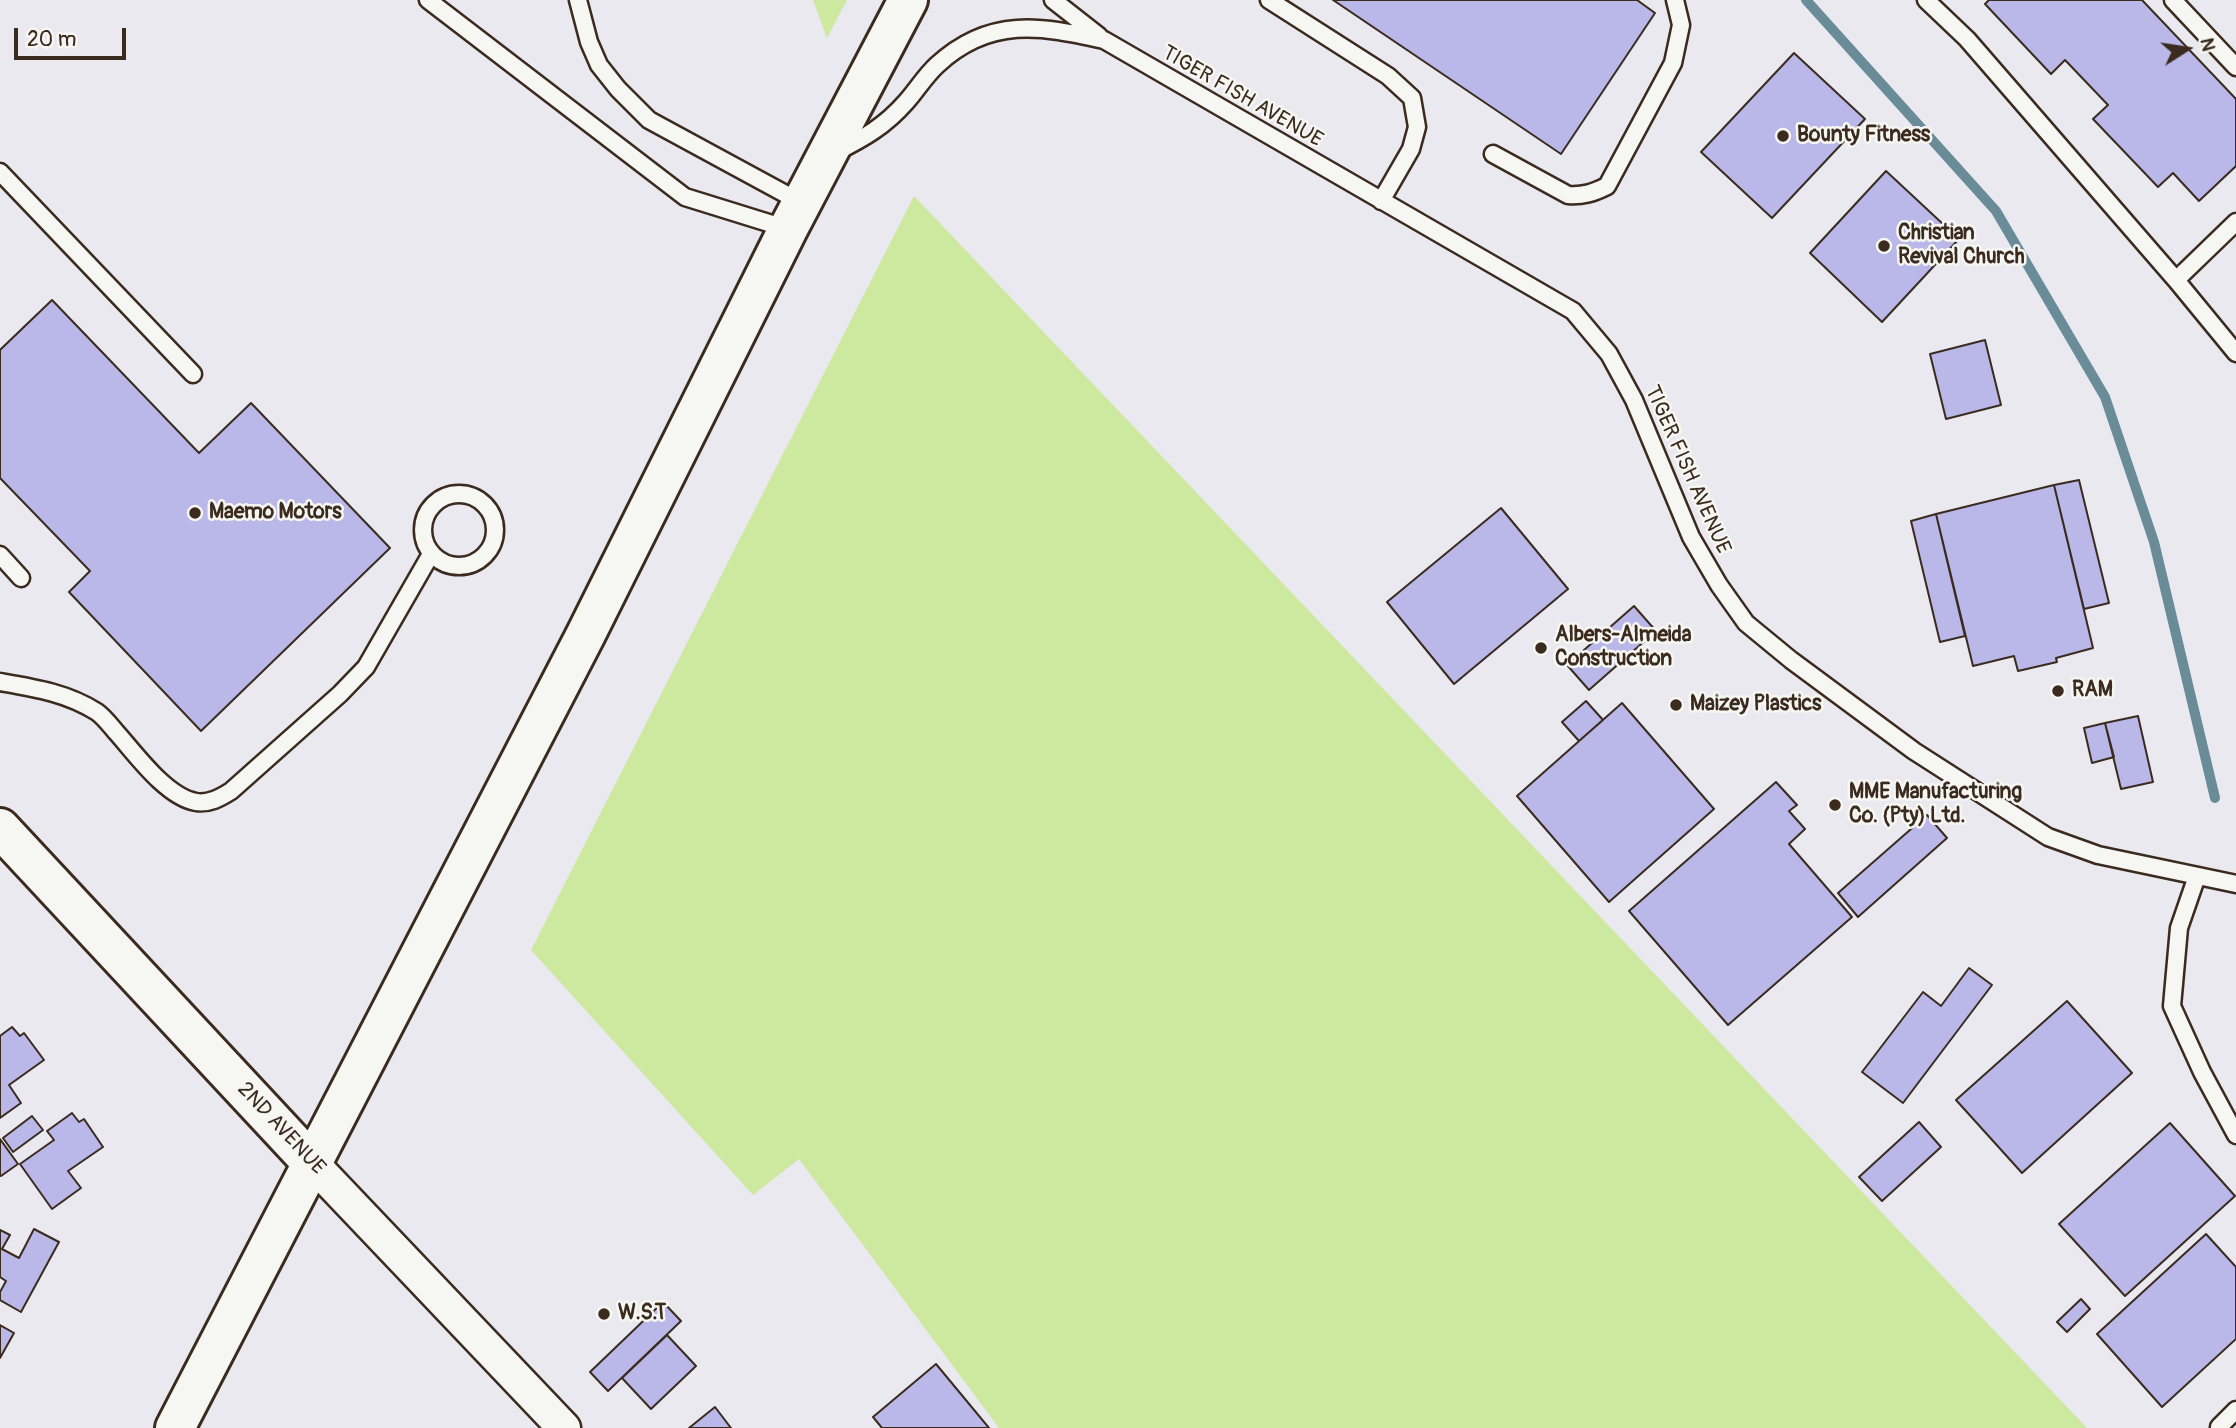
<!DOCTYPE html>
<style>
body{margin:0}
#map{position:relative;width:2236px;height:1428px;overflow:hidden;background:#eae9f0;font-family:Pangolin,sans-serif}
canvas{display:block}
.north{position:absolute;left:2152px;top:14px;width:70px;height:70px;-webkit-text-stroke:5px #f6f6f2;paint-order:stroke;rotate:78deg;font-size:19px;font-weight:700;line-height:28px;text-align:center;color:#3b2a1e}
.north::after{content:'';display:block;margin:auto;width:24px;height:32px;background:#3b2a1e;clip-path:polygon(50% 0,100% 100%,50% 72%,0 100%)}
.scale{position:absolute;left:14px;top:28px;width:112px;height:32px;box-sizing:border-box;border:4px solid #3b2a1e;border-top:0;padding-left:9px;font-size:21px;line-height:24px;white-space:nowrap;color:#3b2a1e;-webkit-text-stroke:5px #f6f6f2;paint-order:stroke}
</style>
<div id="map">
<canvas width="2236" height="1428"></canvas>
<div class="north">N</div>
<div class="scale">20 m</div>
</div>
<script>
const g = document.querySelector('canvas').getContext('2d');
g.lineJoin = 'round';
function fill(path, color) {
  g.fillStyle = color;
  g.fill(path, 'evenodd');
}
function trace(path, color, width, dash) {
  g.strokeStyle = color;
  g.lineWidth = width;
  g.lineCap = dash ? 'butt' : 'round';
  g.setLineDash(dash || []);
  g.stroke(path);
}
function write(font, color, halo, rows, align = 'center') {
  g.font = font + ' Pangolin,sans-serif';
  g.lineWidth = 5;
  g.setLineDash([]);
  g.textBaseline = 'middle';
  g.strokeStyle = halo;
  g.fillStyle = color;
  for (const [text, x, y, turn = 0] of rows) {
    g.save();
    g.translate(x, y);
    g.rotate((+turn || 0) * Math.PI / 180);
    g.textAlign = isNaN(turn) ? turn : align;
    if (halo) g.strokeText(text, 0, 0);
    g.fillText(text, 0, 0);
    g.restore();
  }
}
const green = new Path2D(`
 M813 0H847L827 38Z
 M914 196 2087 1428H999L799 1159 753 1195 531 950Z`);
const stream = new Path2D(`
 M1806 0 1996 211 2105 397 2154 542 2215 798`);
const building = new Path2D(`
 M1333 0H1637L1655 13 1561 154Z
 M1989 0H2142L2236 99V166L2199 201 2173 173 2158 187 2093 119 2108 105 2065 60 2051 74 1985 4Z
 M1794 53 1865 119 1772 218 1701 152Z
 M1886 171 1959 239 1882 322 1810 253Z
 M52 300 199 453 251 403 390 548 201 731 69 592 90 571 0 478V350Z
 M1985 340 2001 405 1946 419 1930 354Z
 M2079 480 2109 603 2084 609 2054 485Z
 M2054 485 2093 648 2056 658 2057 662 2018 671 2014 656 1973 666 1936 514Z
 M1501 508 1568 589 1454 684 1387 602Z
 M1936 514 1965 636 1940 642 1911 521Z
 M1634 606 1656 631 1589 690 1567 665Z
 M1586 701 1603 720 1579 741 1562 722Z
 M1622 703 1714 809 1609 902 1517 796Z
 M2138 716 2153 782 2121 789 2105 723Z
 M2105 723 2114 757 2092 763 2084 728Z
 M1776 782 1797 805 1789 811 1805 829 1789 844 1852 917 1728 1025 1629 911Z
 M1927 815 1947 838 1858 917 1838 893Z
 M1969 968 1992 985 1903 1103 1862 1072 1923 992 1941 1006Z
 M2067 1001 2132 1073 2022 1173 1956 1100Z
 M12 1027 20 1036 24 1033 44 1060 9 1085 21 1103 0 1118V1036Z
 M72 1113 79 1122 84 1119 103 1147 68 1171 81 1188 52 1209 20 1164 54 1140 47 1131Z
 M32 1116 43 1130 13 1152 3 1138Z
 M1919 1122 1941 1147 1882 1201 1859 1177Z
 M2170 1123 2235 1196 2125 1296 2059 1224Z
 M0 1139 18 1164 1 1176 0 1175Z
 M34 1229 59 1242 21 1312 0 1300V1292L6 1281 0 1277V1230L10 1235 2 1249 19 1258Z
 M2206 1234 2236 1267V1339L2162 1407 2097 1334Z
 M2081 1299 2090 1309 2067 1332 2057 1322Z
 M663 1302 681 1321 608 1391 590 1372Z
 M0 1325 14 1333 0 1358Z
 M667 1335 696 1366 651 1409 622 1378Z
 M936 1364 989 1428H882L873 1417Z
 M715 1407 731 1428H689Z`);
const lane = new Path2D(`
 M428 0 685 197 788 229
 M578 0 589 42 599 65 618 89 649 120 802 203
 M1053 0 1099 36
 M1269 0 1388 76 1412 98 1417 127 1411 149 1381 201
 M1926 0 1967 39 2176 280 2236 353
 M2173 0 2236 67
 M836 152C864 138 885 126 906 102 916 91 925 76 937 65 990 16 1041 26 1104 40L1573 311 1609 354 1634 400 1691 537 1719 585 1746 623 1791 660 1914 751 2048 837 2098 855 2236 884
 M1493 154 1568 195C1583 196 1593 193 1607 186L1673 63 1681 25 1675 0
 M0 172 193 374
 M2176 280 2236 222
 M423 530a36 36 0 1 1 72 0a36 36 0 1 1-72 0Z
 M0 555 21 578
 M0 682C35 688 67 693 97 712 104 717 110 725 116 732 135 753 166 797 196 802 209 804 220 798 231 791L340 694 366 667 431 554
 M2197 876 2179 928 2172 1006 2202 1072 2236 1135
 M2219 1427 2236 1410`);
const street = new Path2D(`
 M312 1163 564 1428`);
const secondary = new Path2D(`
 M0 828 312 1163
 M175 1428 586 634 788 229 908 0`);
const markers = [
 [1783,136,7,"#3b2a1e"],
 [1884,246,7,"#3b2a1e"],
 [195,513,7,"#3b2a1e"],
 [1541,648,7,"#3b2a1e"],
 [2058,691,7,"#3b2a1e"],
 [1676,705,7,"#3b2a1e"],
 [1835,805,7,"#3b2a1e"],
 [604,1314,7,"#3b2a1e"]
];
const streetNames = [
 ["TIGER FISH AVENUE",1242,97,30],
 ["TIGER FISH AVENUE",1687,470,66],
 ["2ND AVENUE",281,1129,47]
];
const poiNames = [
 ["Bounty Fitness",1797,136],
 ["Christian",1898,234],
 ["Revival Church",1898,258],
 ["Maemo Motors",209,513],
 ["Albers-Almeida",1555,636],
 ["Construction",1555,660],
 ["RAM",2072,691],
 ["Maizey Plastics",1690,705],
 ["MME Manufacturing",1849,793],
 ["Co. (Pty) Ltd.",1849,817],
 ["W.S.T",618,1314]
];
fill(green, '#cde89f');
trace(stream, '#698c98', 10);
fill(building, '#bab7e9');
trace(building, '#3b2a1e', 2);
trace(lane, '#3b2a1e', 21);
trace(street, '#3b2a1e', 37);
trace(secondary, '#3b2a1e', 44);
trace(lane, '#f6f6f2', 16);
trace(street, '#f6f6f2', 32);
trace(secondary, '#f6f6f2', 38);
for (const [x, y, r, color] of markers) {
  const dot = new Path2D();
  dot.arc(x, y, r, 0, 2 * Math.PI);
  g.fillStyle = color;
  g.fill(dot);
  trace(dot, '#f6f6f2', 2.5);
}
write('21px', '#3b2a1e', '#f6f6f2', streetNames);
write('bold 21px', '#3b2a1e', '#f6f6f2', poiNames, 'left');
</script>
